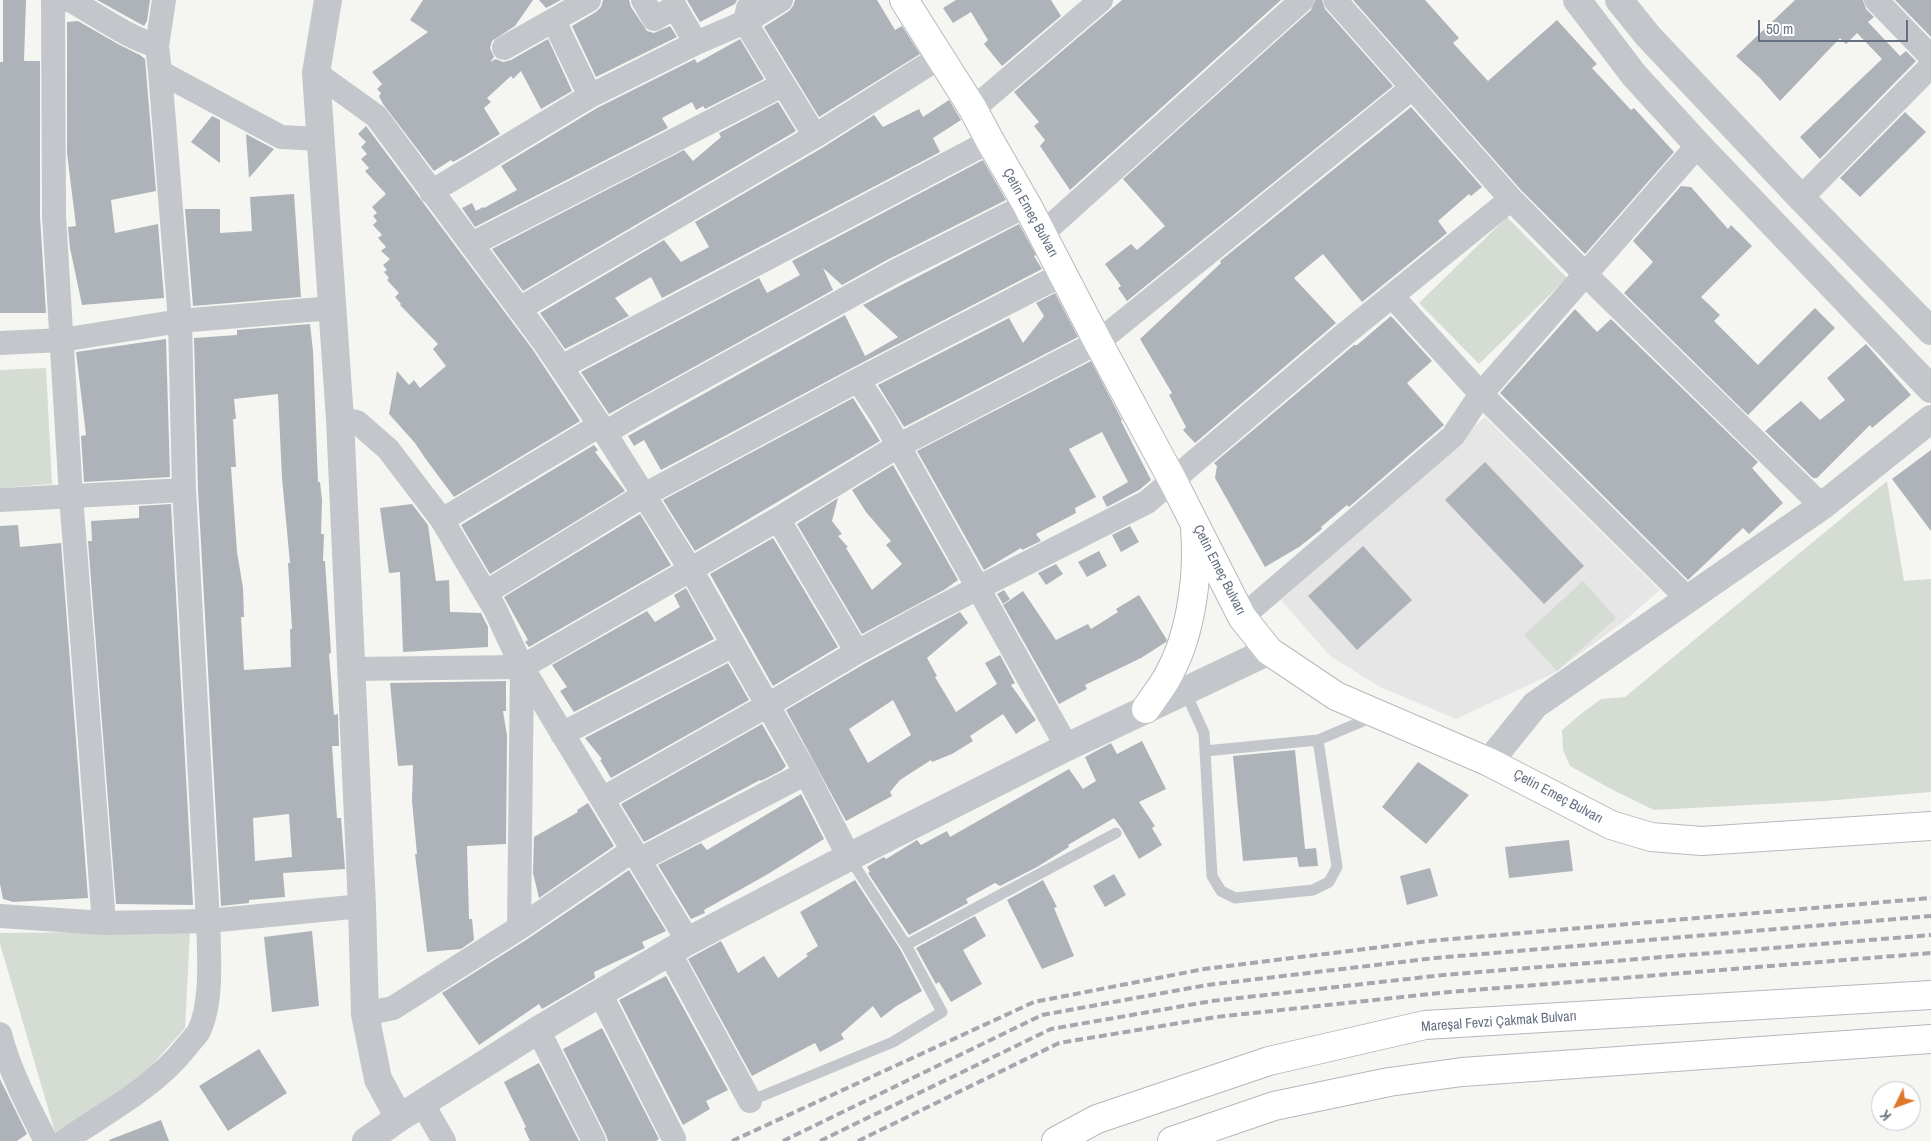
<!DOCTYPE html>
<meta charset="utf-8">
<style>
body{margin:0}
#map{position:relative;width:1931px;height:1141px;overflow:hidden;background:#f5f6f2;font-family:"Archivo Narrow",sans-serif}
canvas{display:block}
.north{position:absolute;left:1871px;top:1081px;width:50px;height:50px;box-sizing:border-box;background:#fff;border:1px solid #c1c6cd;border-radius:50%;rotate:228deg;font-size:14px;font-weight:700;line-height:20px;text-align:center;color:#657082}
.north::after{content:'';display:block;margin:auto;width:18px;height:22px;background:#de772a;clip-path:polygon(50% 0,100% 100%,50% 72%,0 100%)}
.scale{position:absolute;left:1758px;top:20px;width:150px;height:22px;box-sizing:border-box;border:2px solid #657082;border-top:0;padding-left:6px;font-size:15px;line-height:18px;white-space:nowrap;color:#657082;-webkit-text-stroke:4px #fff;paint-order:stroke}
</style>
<div id="map">
<canvas width="1931" height="1141"></canvas>
<div class="north">K</div>
<div class="scale">50 m</div>
</div>
<script>
const g = document.querySelector('canvas').getContext('2d');
g.lineJoin = 'round';
function fill(path, color) {
  g.fillStyle = color;
  g.fill(path, 'evenodd');
}
function trace(path, color, width, dash) {
  g.strokeStyle = color;
  g.lineWidth = width;
  g.lineCap = dash ? 'butt' : 'round';
  g.setLineDash(dash || []);
  g.stroke(path);
}
function write(font, color, halo, rows, align = 'center') {
  g.font = font + ' "Archivo Narrow",sans-serif';
  g.lineWidth = 5;
  g.setLineDash([]);
  g.textBaseline = 'middle';
  g.strokeStyle = halo;
  g.fillStyle = color;
  for (const [text, x, y, turn = 0] of rows) {
    g.save();
    g.translate(x, y);
    g.rotate((+turn || 0) * Math.PI / 180);
    g.textAlign = isNaN(turn) ? turn : align;
    if (halo) g.strokeText(text, 0, 0);
    g.fillText(text, 0, 0);
    g.restore();
  }
}
const built = new Path2D(`
 M1485 417 1660 590 1622 623 1554 673 1456 719 1380 687 1330 656 1281 600Z`);
const green = new Path2D(`
 M1507 217 1567 278 1479 364 1419 303Z
 M46 368 52 484 0 488V370Z
 M1887 481 1904 581 1931 579V792L1825 801 1654 810 1611 789 1570 766 1563 750 1562 730 1581 714 1601 699 1625 697Z
 M1583 581 1616 618 1557 671 1524 635Z
 M190 931 185 1028 138 1081 55 1132 0 944V933Z`);
const building = new Path2D(`
 M3 0H26L24 61H40V216L46 313H0V62H3Z
 M97 0H150L147 21 144 26Z
 M423 0H533L515 26 492 41 490 48 494 57 490 62 496 59 503 62 511 60 548 39 572 91 541 109 521 71 513 79 511 76 487 98 491 102 484 108 500 134 464 156 453 162 451 160 434 171 383 104 379 96 381 93 377 89 382 84 372 72 428 32 410 20Z
 M539 0H561L546 8Z
 M603 0H629L631 7 647 31 654 33 670 26 677 37 596 77 572 26 596 12 601 7Z
 M687 0H737L735 4 700 22Z
 M795 0H877L895 30 902 26 920 54 819 117 764 27 789 11 793 6Z
 M956 0H1051L1061 16 1002 66 984 44 988 40 971 12 953 23 943 8Z
 M1122 0H1281L1070 190 1040 146 1045 140 1034 126 1039 122 1014 92Z
 M1315 0H1322L1325 9 1393 86 1127 301 1118 288 1121 286 1105 264 1131 244 1137 250 1165 226 1123 179 1311 10Z
 M1353 0H1425L1459 38 1453 43 1488 81 1557 20 1597 64 1592 68 1631 110 1634 108 1674 152 1585 254 1521 190Z
 M1795 0H1863L1866 9 1874 17 1868 22 1900 56 1906 51 1916 61 1820 159 1800 137 1882 59 1857 33 1846 44 1840 38 1780 101 1760 78 1736 56Z
 M1895 0H1931V37Z
 M78 21 118 44 140 55 145 59 156 191 111 200 115 233 158 224 164 298 82 305 70 248 68 227 76 226 67 153V22Z
 M740 39 764 79 705 109 703 106 696 110 692 102 662 118 668 128 475 227 462 208 472 203 476 211 483 207 484 208 517 190 501 166 597 108 695 59 697 63Z
 M949 100 961 120 933 138 940 152 662 298 651 277 615 298 629 316 565 349 540 313 664 240 681 262 709 247 695 222 822 148 874 115 883 127 919 109 923 117Z
 M778 102 796 131 523 291 492 249 684 150 693 161 721 137 719 133Z
 M1411 107 1482 187 1471 196 1469 194 1438 221 1447 233 1362 302 1323 254 1294 278 1336 323 1195 443 1183 430 1186 427 1169 395 1172 393 1140 339 1221 263 1220 261Z
 M1905 112 1926 132 1860 197 1840 178Z
 M212 116 220 120V163L191 142Z
 M366 126 533 350 580 421 454 497 425 458 415 443 389 414 397 371 409 385 414 380 420 388 446 366 433 349 438 344 400 305 401 304 395 297 399 293 387 280 389 278 384 272 387 270 383 265 390 259 381 251 386 247 378 238 382 235 373 225 377 221 373 216 377 213 372 207 386 194 365 171 369 168 361 159 367 154 361 147 366 142 358 134Z
 M246 134 274 149 249 178Z
 M983 160 1006 200 887 260 842 285 823 268 833 290 609 414 581 372 759 278 767 293 800 275 792 261Z
 M1681 186 1691 187 1728 229 1731 225 1752 246 1701 297 1720 315 1714 321 1758 365 1815 308 1835 328 1748 415 1624 293 1653 262 1633 241Z
 M294 194 301 297 193 306 185 209H220V233L252 231 250 197Z
 M1019 224 1036 255 1034 256 1042 269 852 368 661 470 644 440 634 446 628 436 845 315 865 356 898 337 863 305Z
 M1055 293 1078 337 904 427 878 385 1009 318 1023 343 1044 316 1036 303Z
 M1575 309 1597 332 1611 319 1758 462 1752 468 1783 503 1749 534 1743 528 1688 580 1500 393Z
 M1391 316 1432 361 1407 383 1444 425 1349 507 1347 505 1321 527 1322 529 1299 547 1265 567 1215 478 1217 466 1214 463 1354 345H1357Z
 M310 324 313 351 318 482H320L322 500 321 534H324L323 561H325L329 622 331 653 329 654 334 715 338 714 339 746H332L337 818H341L345 869 283 873 285 897 249 900V903L221 906 198 489 194 338 237 335V330ZM278 394 282 478 290 563H288L292 629H290L291 667 244 670 241 617H244L243 588 237 552 231 467H236L233 419H236L234 399ZM289 814 292 857 255 861 253 818Z
 M166 339 170 477 84 482 81 436 86 435 76 352Z
 M1866 344 1911 395 1872 428 1870 425 1817 478H1813L1765 431 1801 401 1820 420 1845 400 1827 378Z
 M1091 361 1122 420 1121 421 1151 480 1139 490 1107 507 1102 497 1128 482 1102 432 1069 449 1096 497 1075 508 1076 513 1036 534 1041 541 1022 550 1021 548 984 570 917 451Z
 M853 398 880 441 695 551 663 500Z
 M594 445 598 450 595 452 625 491 490 574 461 525Z
 M1931 450V531L1892 479Z
 M1485 462 1584 566 1544 604 1445 500Z
 M893 465 958 580 944 590 862 634 797 524 838 498 832 521 842 534 838 536 848 547 846 548 872 590 902 564 886 545 891 541 866 512 852 490Z
 M171 504 193 905 116 904 88 541H92L91 521 139 518V506Z
 M412 504 428 525 436 581 449 580 450 612 481 613 488 627V647L403 652 400 572 389 573 380 508Z
 M640 514 671 565 529 647 525 642 528 640 504 597Z
 M18 525 20 547 61 543 88 898 13 902 3 899 0 884V526Z
 M1130 526 1139 542 1121 552 1112 535Z
 M773 538 838 647 773 686 710 574Z
 M1363 546 1412 600 1357 650 1308 596Z
 M1099 551 1107 566 1087 577 1078 562Z
 M1056 564 1063 574 1046 585 1038 573Z
 M686 588 714 639 574 712 560 691 567 687 552 665 647 611 655 622 680 607 674 595Z
 M1004 590 1010 599 1003 604 997 594Z
 M1023 591 1056 640 1088 624 1091 629 1118 612 1116 609 1139 595 1167 640 1166 642 1141 658 1085 685 1087 689 1059 704 1003 605Z
 M960 612 968 623 927 658 937 676 935 677 956 712 997 684 985 663 1000 655 1015 683 1011 685 1036 720 1016 734 1003 714 970 736 973 741 952 754 932 762 931 760 900 780 890 792 892 796 846 821 786 710 864 664ZM893 700 911 735 868 763 849 729Z
 M728 663 749 700 611 778 600 760 602 759 585 738Z
 M506 681V711H503L507 736 506 844 467 846 469 919H472L474 940 461 949 427 952 415 854H417L412 801 413 765 398 766 390 683Z
 M762 724 786 766 782 770 761 781 760 780 644 842 621 804Z
 M1142 741 1166 789 1139 802 1155 826 1152 828 1162 845 1139 859 1122 829 1114 818 1068 845 1069 847 1037 867 1000 886 995 883 966 899 968 903 909 935 868 873 870 872 867 867 880 859 884 857 886 859 917 840 921 845 947 831 950 837 1069 769 1083 789 1096 781 1085 757 1111 743 1117 754Z
 M1295 750 1305 849 1316 848 1318 866 1299 867 1297 857 1243 861 1233 756Z
 M1418 762 1469 795 1426 844 1382 807Z
 M801 794 824 839 768 874 704 910 705 913 691 919 658 865 701 843 707 850Z
 M588 803 614 846 539 898 533 873 534 837 578 812 577 810Z
 M1569 840 1573 871 1509 878 1505 847Z
 M1430 868 1438 896 1407 905 1400 876Z
 M629 870 666 931 642 942 645 948 594 972 595 978 542 1009 539 1004 479 1045 442 993 526 940Z
 M1114 874 1126 895 1105 907 1093 886Z
 M855 880 900 949 922 991 895 1007 881 1018 873 1006 841 1034 844 1039 820 1052 815 1043 752 1076 688 959 721 941 738 973 764 956 778 978 808 956 806 954 818 946 800 912Z
 M1043 880 1057 907 1054 908 1074 956 1042 969 1007 900Z
 M975 916 986 936 963 950 982 984 951 1002 939 982 936 984 916 948Z
 M312 931 319 1006 272 1012 264 937Z
 M666 976 728 1090 706 1101 710 1109 683 1125 619 1000Z
 M602 1028 659 1139 656 1141H608L606 1135 563 1049Z
 M259 1049 287 1093 228 1131 199 1086Z
 M539 1063 579 1141H530L524 1128 526 1127 504 1082Z
 M0 1079 27 1134 17 1141H0Z
 M161 1120 169 1141H109V1140Z`);
const service = new Path2D(`
 M1185 691 1204 733 1212 876 1221 891 1235 898 1313 890 1329 882 1337 867 1318 740 1375 716
 M1205 751 1318 740
 M906 945 1116 833
 M750 1101 893 1042 942 1012 906 945 849 857`);
const minor = new Path2D(`
 M53 0 54 216 71 496 104 923
 M67 0 72 1C100 17 127 37 157 46
 M643 0 654 19 675 7 696 43
 M1335 0 1511 199 1586 275 1822 506
 M1876 0 1931 57
 M748 8 745 22 815 136
 M554 21 590 96
 M504 48 589 0
 M160 72 281 137 321 139
 M316 73 376 116 544 342 600 425 694 575 806 773 849 857
 M973 109 1101 0
 M431 192 590 96 696 43 745 22 781 0
 M1801 198 1931 66
 M1043 233 1302 0
 M472 244 782 85
 M1392 296 1481 394 1688 599
 M519 309 815 136 940 57
 M0 343 62 340 180 321 332 308
 M561 367 990 141
 M858 380 883 418 1067 747
 M340 419 357 422 388 449 442 520 495 609 522 667 688 941
 M605 433 635 415 894 272 1027 205
 M0 500 184 490
 M778 519 857 652
 M442 520 600 425
 M485 593 644 495 858 380 1063 274
 M1242 617 1453 436 1481 394 1698 145
 M522 667 778 519 898 446 1098 342 1412 88
 M352 669 522 667 519 928
 M562 734 733 645
 M602 799 768 705 857 652 923 616 1147 502 1345 334 1511 199
 M639 860 806 773
 M0 916 104 923 208 921 362 906
 M669 952 750 1101
 M600 993 674 1139
 M365 1014 393 1008 519 928 633 850
 M538 1030 594 1141
 M0 1034C10 1072 28 1106 46 1141
 M422 1103 444 1141
 M64 1141C107 1112 155 1087 187 1046 191 1041 196 1036 199 1031 213 1001 209 953 208 921L184 490 180 321 160 72 157 46 164 0`);
const tertiary = new Path2D(`
 M328 0 316 73 340 419 362 906 365 1014 378 1079 399 1118
 M1577 0 1634 75 1698 145 1931 389
 M1619 0 1648 36 1801 198 1931 331
 M1489 762 1535 705 1822 506 1931 419
 M366 1141 399 1118 538 1030 688 941 849 857 1067 747 1269 651`);
const secondary = new Path2D(`
 M904 0 973 109 990 141 1027 205 1098 342 1173 481 1242 617 1269 651 1336 696 1489 762 1611 825 1651 837 1702 841 1931 826
 M1146 709C1154 696 1165 684 1171 670 1191 632 1199 573 1195 530`);
const primary = new Path2D(`
 M1056 1141 1097 1119 1269 1061 1425 1025 1931 995
 M1172 1141 1274 1106 1389 1082 1462 1072 1931 1039`);
const rail = new Path2D(`
 M732 1141 1034 1002 1204 969 1429 941 1931 898
 M783 1141 1042 1015 1207 985 1435 958 1931 916
 M820 1141 1051 1029 1212 1001 1443 975 1931 935
 M858 1141 1059 1043 1216 1017 1449 992 1931 953`);
const streetNames = [
 ["Çetin Emeç Bulvarı",1030,213,61],
 ["Çetin Emeç Bulvarı",1219,570,63],
 ["Çetin Emeç Bulvarı",1558,797,28],
 ["Mareşal Fevzi Çakmak Bulvarı",1499,1022,-4]
];
fill(built, '#e6e6e6');
fill(green, '#d5dcd3');
fill(building, '#aeb3ba');
trace(secondary, '#b6b9be', 30);
trace(primary, '#b4b7bc', 30);
trace(service, '#c3c6ca', 11);
trace(minor, '#c3c6ca', 24);
trace(tertiary, '#c3c6ca', 28);
trace(secondary, '#fff', 28);
trace(primary, '#fff', 28);
trace(rail, '#a4a8ae', 4, [8, 4]);
write('14px', '#657082', '#fff', streetNames);
</script>
